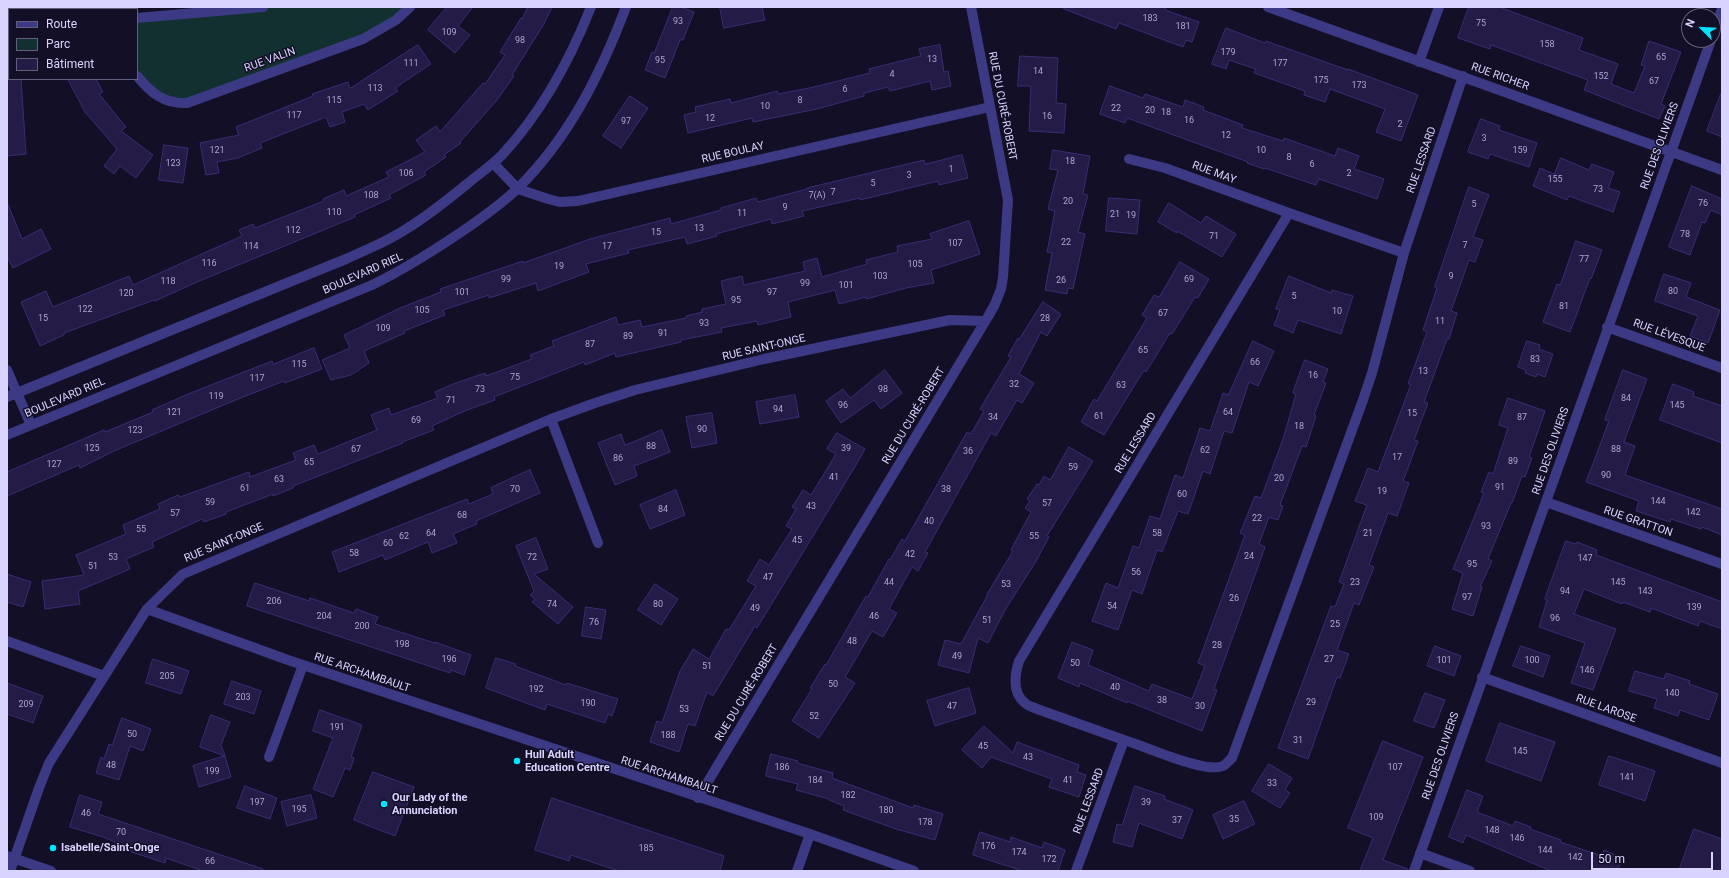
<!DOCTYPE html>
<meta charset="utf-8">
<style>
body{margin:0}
#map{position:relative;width:1729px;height:878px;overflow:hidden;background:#130f26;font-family:Roboto,sans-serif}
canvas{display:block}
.frame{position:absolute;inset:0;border:8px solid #d9d4ff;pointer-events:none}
.legend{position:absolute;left:8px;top:8px;width:130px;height:72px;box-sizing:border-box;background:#130f26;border:1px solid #625e7d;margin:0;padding:5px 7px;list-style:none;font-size:12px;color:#d9d4ff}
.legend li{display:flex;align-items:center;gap:8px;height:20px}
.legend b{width:20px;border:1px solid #625e7d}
.north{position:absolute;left:1681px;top:8px;width:40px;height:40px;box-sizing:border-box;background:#130f26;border:1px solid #625e7d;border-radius:50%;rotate:294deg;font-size:11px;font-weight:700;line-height:16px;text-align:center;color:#d9d4ff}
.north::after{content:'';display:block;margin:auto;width:14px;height:18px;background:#00e5ff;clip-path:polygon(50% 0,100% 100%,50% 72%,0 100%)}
.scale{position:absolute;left:1591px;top:852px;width:122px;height:18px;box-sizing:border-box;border:2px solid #d9d4ff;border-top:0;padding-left:5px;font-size:12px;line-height:14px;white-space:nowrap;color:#d9d4ff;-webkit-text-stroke:3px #130f26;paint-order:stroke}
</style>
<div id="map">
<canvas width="1729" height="878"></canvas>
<div class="frame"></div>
<ul class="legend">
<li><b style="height:5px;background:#3d3a85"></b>Route</li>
<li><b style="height:11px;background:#12302f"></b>Parc</li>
<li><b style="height:11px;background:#241b47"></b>Bâtiment</li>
</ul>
<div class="north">N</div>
<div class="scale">50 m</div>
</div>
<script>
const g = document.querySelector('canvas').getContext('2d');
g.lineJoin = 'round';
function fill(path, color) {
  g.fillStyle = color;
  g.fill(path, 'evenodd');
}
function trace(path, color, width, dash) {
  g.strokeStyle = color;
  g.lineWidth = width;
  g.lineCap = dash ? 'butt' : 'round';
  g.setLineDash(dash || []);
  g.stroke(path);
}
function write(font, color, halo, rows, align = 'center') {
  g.font = font + ' Roboto,sans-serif';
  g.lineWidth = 3;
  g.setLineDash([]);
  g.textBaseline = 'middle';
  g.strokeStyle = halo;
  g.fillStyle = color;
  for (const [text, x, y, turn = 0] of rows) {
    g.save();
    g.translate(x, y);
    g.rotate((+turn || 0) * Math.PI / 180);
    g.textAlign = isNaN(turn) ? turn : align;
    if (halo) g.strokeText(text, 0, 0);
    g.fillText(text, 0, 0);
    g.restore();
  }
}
const green = new Path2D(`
 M263 7H410L379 31 176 103 137 76V18Z`);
const building = new Path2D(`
 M447 7H473L458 26 470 35 455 53 428 30Z
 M528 7H552L544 24 512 75 514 76 497 100 460 142 461 143 444 155 446 157 424 172 426 175 389 195 391 198 354 215 355 217 197 282 155 301 154 300 64 333V335L40 346 21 302 46 291 53 307 129 276 133 285 242 236 239 230 253 224 255 228 324 201 323 199 344 190 346 196 389 177 386 172 425 152 416 140 436 126 440 132 483 83 485 84 505 55 500 52 521 18 522 19Z
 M673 7H681L694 12 683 40H680L665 78 645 70 652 52 654 53Z
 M720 7H762L765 20 724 28Z
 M1064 7H1166L1165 10 1199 22 1192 42 1186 40 1183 47 1119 23 1116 29 1064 9Z
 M1469 7H1499L1583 38 1579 50 1618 64 1611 84 1634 93 1645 66 1641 65 1649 41 1681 52 1661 104 1665 106 1659 119 1584 90 1588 80 1491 45 1490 49 1458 38Z
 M1226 28 1265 43 1266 41 1348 70V69L1418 95 1401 141 1376 132 1385 109 1330 89 1325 102 1304 95 1305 91 1254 73 1256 69 1229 60 1226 69 1212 64Z
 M418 45 431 64 395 88 398 91 368 110 364 104 342 112 345 122 330 127 326 117 260 143 262 148 238 158 217 162 219 173 206 175 200 143 239 135 236 127 313 96 312 94 348 82 350 88Z
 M940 45 944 72 948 71 951 86 932 90 930 81 890 91 888 87 864 93V96L817 109 753 122 752 118 688 133 684 115 696 112 695 107 730 99 731 103 777 91 778 94 814 87 870 73 869 69 921 56 919 49Z
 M1020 56 1058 58 1056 103 1066 104 1064 133 1029 131 1031 86H1018Z
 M7 79H21L26 154 7 156Z
 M68 79H96L103 92 99 94 126 127 121 131 153 155 136 178 120 166 114 174 104 166 117 149 85 112Z
 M1110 86 1143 98 1145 94 1183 107 1185 100 1204 107 1203 110 1243 125 1242 128 1283 141 1284 138 1335 156 1338 148 1359 156 1354 169 1384 179 1377 199 1319 179 1316 185 1265 168 1264 169 1247 163 1248 162 1127 118 1125 123 1100 114Z
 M1721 94H1722V137L1707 131Z
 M630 96 648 108 621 148 603 136Z
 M1481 119 1500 126 1499 130 1537 143 1529 167 1490 154 1488 159 1468 152Z
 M164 145 188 148 183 183 159 180Z
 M1053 150 1090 156 1083 194 1088 195 1078 232 1085 234 1073 289 1068 288 1067 294 1045 290 1052 253 1047 252 1055 211 1048 209 1058 170 1050 169Z
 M962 155 968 178 939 185 938 181 860 200V198L802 211 804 216 772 224 771 219 716 234 717 236 687 244 685 237 628 250 629 253 586 264 589 272 538 291 536 283 489 298V295L443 310 445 315 404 331 405 333 364 351 369 363 351 375 331 380 322 360 350 348 344 335 400 308 441 292 440 289 523 261V263L590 239 670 218 671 224 721 210V208L756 198 758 202 807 189V188L924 160 925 164Z
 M1561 158 1589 170 1592 164 1614 172 1608 188 1620 192 1613 212 1569 196 1567 200 1533 186 1540 168 1554 174Z
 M1692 186 1722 199V215L1711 210 1705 223 1702 222 1690 255 1669 247Z
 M1469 187 1489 195 1473 237 1483 240 1475 262 1469 260 1451 311 1457 313 1449 339H1447L1424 402 1428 403 1414 440 1418 441 1403 481 1409 483 1397 516 1388 513 1369 565 1374 567 1359 605 1354 603 1337 650 1349 654 1340 678 1337 677 1308 759 1278 748 1331 606 1335 607 1344 584 1339 582 1367 505 1355 501 1368 468 1378 472 1411 384H1408L1427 332 1423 330 1437 288 1435 287Z
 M1109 198 1140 200 1137 234 1106 231Z
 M7 202 22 239 41 229 51 249 13 268 7 256Z
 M1169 203 1201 223 1206 216 1236 234 1222 257 1177 231V233L1158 222Z
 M969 221 980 254 931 270 934 283 906 288 866 299V297L839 304 835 290 788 302 791 317 758 325 757 321 721 328 722 332 681 340V342L616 357 615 353 585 365 584 362 494 397 495 400 467 410 432 426 434 430 402 442 403 443 293 486V488L273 496V494L226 512V514L204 522 202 519 152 542 154 547 126 559 130 569 78 591 80 604 45 609 42 581 84 575 76 555 126 534 123 525 160 509 158 504 178 495 180 497 249 472 250 477 296 460 293 453 314 445 318 454 377 430 371 415 389 408 391 415 438 398 435 392 453 384 485 373 486 376 532 359 530 355 554 346 552 341 616 317 618 325 640 320 642 327 686 318V316L702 312V309L726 304 721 281 742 276 744 285 805 271 803 262 817 258 822 277 867 264 866 260 898 252 897 246 932 239 930 234Z
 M1576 241 1602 250 1591 279 1590 278 1570 332 1543 322 1557 284 1560 285Z
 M1180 262 1209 279 1198 298 1195 297 1172 334 1170 333 1146 372 1144 370 1104 435 1081 422 1094 399 1097 401 1147 318 1142 315 1154 295 1159 297Z
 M1664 274 1691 283 1686 297 1720 310 1708 343 1690 336 1698 316 1655 301Z
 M1289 276 1331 293 1332 290 1353 296 1341 334 1298 320 1293 333 1274 325 1280 310 1276 309Z
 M1043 302 1061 314 1047 336 1041 332 1019 374 1034 383 1022 403 1017 400 996 436 991 433 925 552 928 553 918 571 912 567 889 609 897 613 883 637 872 631 845 677 855 683 819 738 792 721 812 689 810 688 825 664 826 665 866 596 868 597 889 559 890 560 902 539 905 541 967 432 971 434 984 411 980 409 1011 357 1008 356 1018 338 1019 339Z
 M1253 341 1274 351 1258 386 1249 382 1232 433 1224 431 1210 474 1203 471 1188 514 1178 511 1162 552 1157 550 1142 594 1132 590 1118 630 1092 621 1106 583 1118 588 1133 546 1139 548 1150 516 1160 519 1175 475 1183 478 1200 428 1210 431 1223 393 1228 395Z
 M1527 341 1540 345 1539 349 1553 354 1545 377 1537 374 1536 377 1525 373 1526 370 1518 367Z
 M314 348 322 369 285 383 284 381 238 399 114 451 80 468 79 465 7 496V472L104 430 105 432 153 412 152 410 188 394 272 361 273 364Z
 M1305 360 1328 369 1323 382 1326 383 1314 415 1316 416 1306 447 1302 446 1280 505 1283 506 1278 520 1269 517 1259 544 1265 547 1214 689 1217 690 1202 731 1127 701V703L1080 683 1079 687 1058 678 1072 642 1093 650 1088 665 1149 691 1152 684 1192 699 1205 666 1198 663 1245 535 1240 533 1255 496 1261 498 1283 439 1296 394 1293 393Z
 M885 370 902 393 881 409 874 400 841 423 826 401 843 389 850 398Z
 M1623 370 1647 379 1624 442 1635 446 1625 475 1722 509V535L1702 527 1701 529 1671 519 1670 522 1636 511 1639 501 1586 482 1609 421 1605 420Z
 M1673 384 1694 392 1693 396 1722 406V443L1660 420Z
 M795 395 799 417 760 424 756 402Z
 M1508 398 1545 411 1529 457 1532 458 1525 477 1522 476 1512 503H1511L1488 559 1492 561 1480 587H1482L1473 616 1452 609 1463 573 1453 569 1484 493 1481 492 1489 472 1493 474 1508 428 1499 425Z
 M712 413 717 443 692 448 686 417Z
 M662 430 670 452 634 466 637 476 615 485 598 443 621 434 625 445Z
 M837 433 865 449 856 465 757 628 755 626 713 696 707 692 695 726 688 724 679 752 650 742 657 721 662 723 680 671 693 649 709 659 726 629 729 630 756 586 747 581 760 559 769 565 792 529 786 526 796 509 792 507 803 490 811 495 836 454 827 449Z
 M1069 447 1093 461 1047 536 1049 537 1035 563 1005 610 988 643 978 638 969 673 938 665 945 640 961 644 988 594H987L1013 551 1011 550 1031 512 1025 508 1030 501 1027 499 1037 484 1039 485 1044 476 1050 480Z
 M530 470 540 493 476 521 477 524 453 534 457 543 432 553 428 542 385 560 383 555 339 572 332 552 467 499 469 504 493 494 491 488Z
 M676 490 685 515 650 529 640 505Z
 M536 538 548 569 534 574 573 607 558 624 532 602 535 599 530 595 534 591 516 546Z
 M1566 541 1576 544 1577 542 1597 550 1596 555 1722 602V629L1700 621 1698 626 1651 608 1650 612 1623 602 1622 604 1584 589 1574 614 1616 629 1593 690 1571 683 1585 643 1539 627 1547 600 1545 599Z
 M7 574 31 582 23 607 7 602Z
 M255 583 309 601 310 598 354 613 356 609 378 617 375 624 435 643V642L471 655 464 675 451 670 450 673 247 606Z
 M655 584 678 599 661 625 638 610Z
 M586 607 606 610 601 639 582 636Z
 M1435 646 1461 656 1454 676 1427 666Z
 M1521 646 1550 656 1543 677 1513 666Z
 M496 658 516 664 515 666 566 685 567 683 618 699 612 716 608 714 605 723 547 704 545 710 486 688Z
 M153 659 189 671 181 694 146 683Z
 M1635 671 1664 679 1666 673 1690 681 1689 684 1718 694 1709 720 1680 710 1678 716 1654 708 1657 699 1629 691Z
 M232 681 261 691 254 714 224 704Z
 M7 683 43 696 33 723 7 714Z
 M969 688 976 713 935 726 927 701Z
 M1425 693 1445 700 1434 728 1414 721Z
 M320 710 362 725 351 757 354 758 350 770 345 768 333 797 313 789 333 738 313 731Z
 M211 715 230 722 221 745 225 756 200 747Z
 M122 718 151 729 143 751 130 746 119 780 96 773 101 757 104 759 109 744 112 745Z
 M1500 723 1555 742 1541 781 1486 761Z
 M984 726 1013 753 1017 742 1079 765 1077 772 1086 775 1079 797 1049 787 1052 779 991 757 982 768 962 750Z
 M1383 741 1423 757 1383 860 1408 869V871H1360L1373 838 1348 828Z
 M771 754 798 761 797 763 833 773 832 778 913 808 914 805 943 814 935 840 896 829 843 810 844 806 829 800V799L796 790 798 784 766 776Z
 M225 756 231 777 199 787 193 766Z
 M1609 756 1655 771 1645 801 1599 785Z
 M1269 764 1292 778 1285 790 1290 793 1280 808 1252 791Z
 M373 772 414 787 395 836 354 820Z
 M245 786 277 798 270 819 237 808Z
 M1135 786 1165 796 1164 799 1193 810 1182 839 1139 823 1132 847 1113 842 1117 824 1122 825Z
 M1467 790 1483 796 1477 812 1513 826 1515 821 1531 827 1530 829 1561 840 1560 842 1602 856 1604 850 1623 858 1617 871H1551L1466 835 1463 843 1449 837Z
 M80 795 102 802 98 814 263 869V871H203L166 858 165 863 114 846 115 842 103 837 70 827Z
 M311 795 317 818 287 826 281 802Z
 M552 798 724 856 720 871H619L571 855 569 861 535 850Z
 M1244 801 1255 824 1223 839 1213 815Z
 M1694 829 1722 839V871H1679Z
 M980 832 1010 842 1011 837 1042 848 1044 842 1065 850 1058 871H1023L973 855Z`);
const minor = new Path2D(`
 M1268 7 1722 170
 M137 18 263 7
 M1713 34 1722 9
 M1419 62 1439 7
 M137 76C151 93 164 104 187 103L363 39 396 20 410 7
 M1129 159 1165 168 1289 213
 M493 163 518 189 548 199 560 202 578 201 990 107
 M1607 327 1722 368
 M7 370 31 425
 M7 397 346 259C357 254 368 249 379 244 411 229 440 206 467 184 479 174 491 166 502 155 541 113 570 60 591 7
 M551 419 598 543
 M7 435 372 285C407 268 438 248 470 226 487 214 504 202 518 188 569 138 601 73 626 7
 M1546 502 1722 564
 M147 609 288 660 810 834 914 871
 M7 641 104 676
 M1482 677 1722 763
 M1124 740 1037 709C1033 707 1028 706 1025 703 1012 693 1015 674 1019 661L1289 213 1404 253
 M269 757 303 665
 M698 798 989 315 995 304 1001 289 1003 277 1008 200 971 7
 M1420 853 1470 871
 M7 856 51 871
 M10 871 39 788 49 763 147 609 183 574 551 419 595 403 635 390 764 359 950 320 985 321
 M797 871 810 834
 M1076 871 1124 740C1145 746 1205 774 1223 766 1226 765 1229 760 1232 758L1363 400 1372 373 1404 253 1463 76
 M1414 871 1711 40`);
const markers = [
 [517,761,4,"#00e5ff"],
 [384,804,4,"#00e5ff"],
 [53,848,4,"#00e5ff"]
];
const numberNames = [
 ["183",1150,19],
 ["93",678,22],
 ["75",1481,24],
 ["181",1183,27],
 ["109",449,33],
 ["98",520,41],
 ["158",1547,45],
 ["179",1228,53],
 ["65",1661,58],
 ["13",932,60],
 ["95",660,61],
 ["111",411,64],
 ["177",1280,64],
 ["14",1038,72],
 ["4",892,75],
 ["152",1601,77],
 ["175",1321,81],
 ["67",1654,82],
 ["173",1359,86],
 ["113",375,89],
 ["6",845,90],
 ["115",334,101],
 ["8",800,101],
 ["10",765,107],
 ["22",1116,109],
 ["20",1150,111],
 ["18",1166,113],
 ["117",294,116],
 ["16",1047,117],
 ["12",710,119],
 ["16",1189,121],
 ["97",626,122],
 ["2",1400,125],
 ["12",1226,136],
 ["3",1484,139],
 ["121",217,151],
 ["10",1261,151],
 ["159",1520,151],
 ["8",1289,158],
 ["18",1070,162],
 ["123",173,164],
 ["6",1312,165],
 ["1",951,170],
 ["106",406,174],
 ["2",1349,174],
 ["3",909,176],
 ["155",1555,180],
 ["5",873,184],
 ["73",1598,190],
 ["7",833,193],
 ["108",371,196],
 ["7(A)",817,196],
 ["20",1068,202],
 ["76",1703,204],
 ["5",1474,205],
 ["9",785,208],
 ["110",334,213],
 ["11",742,214],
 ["21",1115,215],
 ["19",1131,216],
 ["13",699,229],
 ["112",293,231],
 ["15",656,233],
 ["78",1685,235],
 ["71",1214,237],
 ["22",1066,243],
 ["107",955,244],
 ["7",1465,246],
 ["114",251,247],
 ["17",607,247],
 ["77",1584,260],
 ["116",209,264],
 ["105",915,265],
 ["19",559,267],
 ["103",880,277],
 ["9",1451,277],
 ["99",506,280],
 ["69",1189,280],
 ["26",1061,281],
 ["118",168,282],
 ["99",805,284],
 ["101",846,286],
 ["80",1673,292],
 ["101",462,293],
 ["97",772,293],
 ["120",126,294],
 ["5",1294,297],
 ["95",736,301],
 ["81",1564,307],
 ["122",85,310],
 ["105",422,311],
 ["10",1337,312],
 ["67",1163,314],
 ["15",43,319],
 ["28",1045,319],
 ["11",1440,322],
 ["93",704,324],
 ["109",383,329],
 ["91",663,334],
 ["89",628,337],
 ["87",590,345],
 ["65",1143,351],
 ["83",1535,360],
 ["66",1255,363],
 ["115",299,365],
 ["13",1423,372],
 ["16",1313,376],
 ["75",515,378],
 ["117",257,379],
 ["32",1014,385],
 ["63",1121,386],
 ["73",480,390],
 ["98",883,390],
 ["119",216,397],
 ["84",1626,399],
 ["71",451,401],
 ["96",843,406],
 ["145",1677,406],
 ["94",778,410],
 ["121",174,413],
 ["64",1228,413],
 ["15",1412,414],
 ["61",1099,417],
 ["34",993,418],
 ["87",1522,418],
 ["69",416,421],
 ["18",1299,427],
 ["90",702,430],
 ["123",135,431],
 ["88",651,447],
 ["125",92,449],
 ["39",846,449],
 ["67",356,450],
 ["88",1616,450],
 ["62",1205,451],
 ["36",968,452],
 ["17",1397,458],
 ["86",618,459],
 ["89",1513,462],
 ["65",309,463],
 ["127",54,465],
 ["59",1073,468],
 ["90",1606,476],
 ["41",834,478],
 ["20",1279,479],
 ["63",279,480],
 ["91",1500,488],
 ["61",245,489],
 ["70",515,490],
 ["38",946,490],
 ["19",1382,492],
 ["60",1182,495],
 ["144",1658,502],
 ["59",210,503],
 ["57",1047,504],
 ["43",811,507],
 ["84",663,510],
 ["142",1693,513],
 ["57",175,514],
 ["68",462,516],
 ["22",1257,519],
 ["40",929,522],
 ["93",1486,527],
 ["55",141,530],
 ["64",431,534],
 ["58",1157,534],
 ["21",1368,534],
 ["62",404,537],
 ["55",1034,537],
 ["45",797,541],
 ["60",388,544],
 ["58",354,554],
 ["42",910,555],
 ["24",1249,557],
 ["53",113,558],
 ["72",532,558],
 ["147",1585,559],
 ["95",1472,565],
 ["51",93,567],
 ["56",1136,573],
 ["47",768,578],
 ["44",889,583],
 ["23",1355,583],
 ["145",1618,583],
 ["53",1006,585],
 ["94",1565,592],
 ["143",1645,592],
 ["97",1467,598],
 ["26",1234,599],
 ["206",274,602],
 ["74",552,605],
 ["80",658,605],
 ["54",1112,607],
 ["139",1694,608],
 ["49",755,609],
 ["204",324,617],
 ["46",874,617],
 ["96",1555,619],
 ["51",987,621],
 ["76",594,623],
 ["25",1335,625],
 ["200",362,627],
 ["48",852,642],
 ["198",402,645],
 ["28",1217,646],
 ["49",957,657],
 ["196",449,660],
 ["27",1329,660],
 ["101",1444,661],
 ["100",1532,661],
 ["50",1075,664],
 ["51",707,667],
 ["146",1587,671],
 ["205",167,677],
 ["50",833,685],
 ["40",1115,688],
 ["192",536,690],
 ["140",1672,694],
 ["203",243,698],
 ["38",1162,701],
 ["29",1311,703],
 ["190",588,704],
 ["209",26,705],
 ["47",952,707],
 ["30",1200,707],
 ["53",684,710],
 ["52",814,717],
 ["191",337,728],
 ["50",132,735],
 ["188",668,736],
 ["31",1298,741],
 ["45",983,747],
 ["145",1520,752],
 ["43",1028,758],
 ["48",111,766],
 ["186",782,768],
 ["107",1395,768],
 ["199",212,772],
 ["141",1627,778],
 ["184",815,781],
 ["41",1068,781],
 ["33",1272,784],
 ["182",848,796],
 ["197",257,803],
 ["39",1146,803],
 ["195",299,810],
 ["180",886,811],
 ["46",86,814],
 ["109",1376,818],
 ["35",1234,820],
 ["37",1177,821],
 ["178",925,823],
 ["148",1492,831],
 ["70",121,833],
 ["146",1517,839],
 ["176",988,847],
 ["185",646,849],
 ["144",1545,851],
 ["174",1019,853],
 ["142",1575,858],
 ["172",1049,860],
 ["66",210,862]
];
const streetNames = [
 ["RUE VALIN",270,60,-20],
 ["RUE RICHER",1500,77,20],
 ["RUE DU CURÉ-ROBERT",1002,106,79],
 ["RUE DES OLIVIERS",1660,146,-70],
 ["RUE BOULAY",733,153,-13],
 ["RUE LESSARD",1422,160,-71],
 ["RUE MAY",1214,173,20],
 ["BOULEVARD RIEL",363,274,-24],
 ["RUE LÉVESQUE",1669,336,20],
 ["RUE SAINT-ONGE",764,348,-13],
 ["BOULEVARD RIEL",65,398,-23],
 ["RUE DU CURÉ-ROBERT",914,416,-59],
 ["RUE LESSARD",1136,443,-59],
 ["RUE DES OLIVIERS",1551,451,-71],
 ["RUE GRATTON",1638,522,19],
 ["RUE SAINT-ONGE",224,543,-23],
 ["RUE ARCHAMBAULT",362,673,19],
 ["RUE DU CURÉ-ROBERT",747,693,-59],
 ["RUE LAROSE",1606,709,20],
 ["RUE DES OLIVIERS",1441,756,-71],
 ["RUE ARCHAMBAULT",669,776,18],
 ["RUE LESSARD",1089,801,-70]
];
const poiNames = [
 ["Hull Adult",525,755],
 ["Education Centre",525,768],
 ["Our Lady of the",392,798],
 ["Annunciation",392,811],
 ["Isabelle/Saint-Onge",61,848]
];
fill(green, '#12302f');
fill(building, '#241b47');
trace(building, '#3b2d73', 1);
trace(minor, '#3d3a85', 10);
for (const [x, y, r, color] of markers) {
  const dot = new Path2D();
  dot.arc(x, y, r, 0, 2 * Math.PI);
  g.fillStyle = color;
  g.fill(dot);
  trace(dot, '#130f26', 1.5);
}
write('9px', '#aca6d1', null, numberNames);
write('11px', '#d9d4ff', '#130f26', streetNames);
write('bold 11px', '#d9d4ff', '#130f26', poiNames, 'left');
</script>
